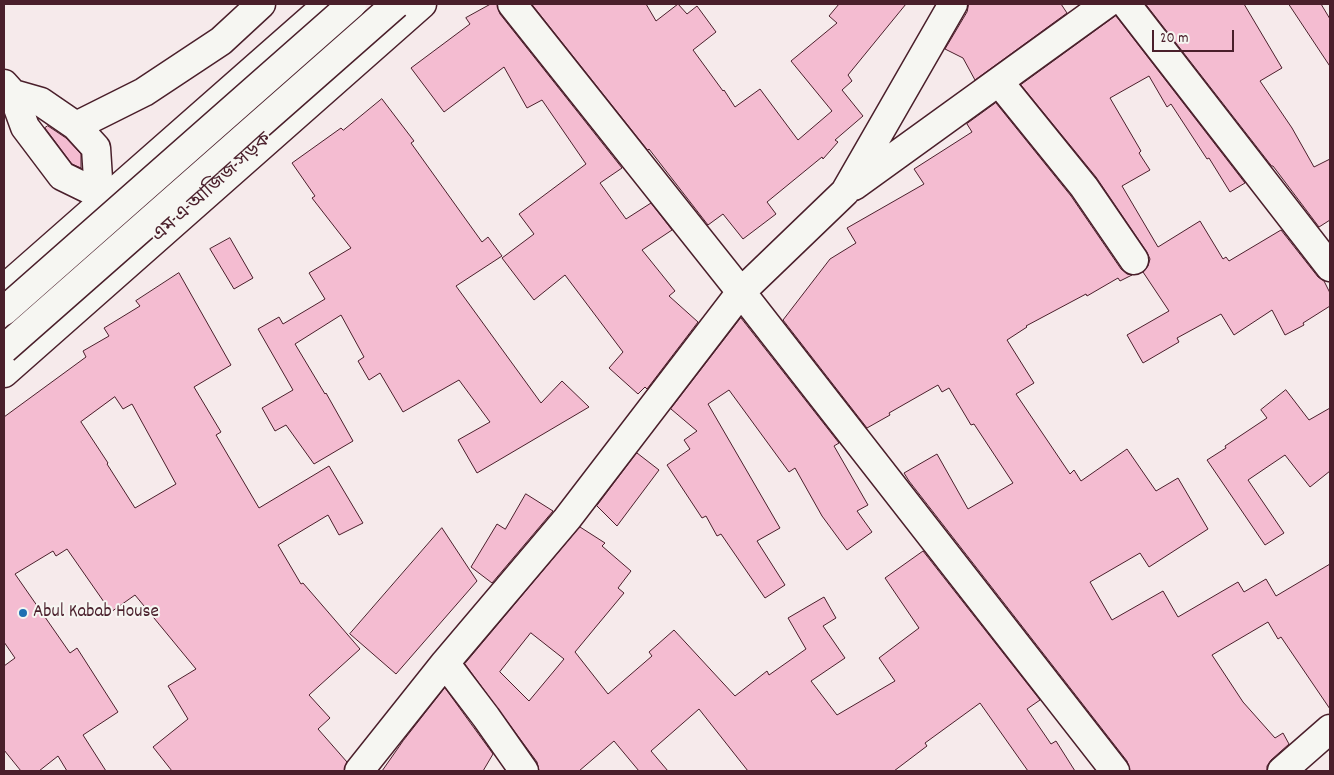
<!DOCTYPE html>
<meta charset="utf-8">
<style>
body{margin:0}
#map{position:relative;width:1334px;height:775px;overflow:hidden;background:#f6eaeb;font-family:Dekko,sans-serif}
canvas{display:block}
.frame{position:absolute;inset:0;border:5px solid #4a1f2b;pointer-events:none}
.scale{position:absolute;left:1152px;top:30px;width:82px;height:22px;box-sizing:border-box;border:2px solid #4a1f2b;border-top:0;padding-left:6px;font-size:15px;line-height:18px;white-space:nowrap;color:#4a1f2b;-webkit-text-stroke:4px #f6f6f2;paint-order:stroke}
</style>
<div id="map">
<canvas width="1334" height="775"></canvas>
<div class="frame"></div>
<div class="scale">20 m</div>
</div>
<script>
const g = document.querySelector('canvas').getContext('2d');
g.lineJoin = 'round';
function fill(path, color) {
  g.fillStyle = color;
  g.fill(path, 'evenodd');
}
function trace(path, color, width, dash) {
  g.strokeStyle = color;
  g.lineWidth = width;
  g.lineCap = dash ? 'butt' : 'round';
  g.setLineDash(dash || []);
  g.stroke(path);
}
function write(font, color, halo, rows, align = 'center') {
  g.font = font + ' Dekko,"Noto Sans Bengali",sans-serif';
  g.lineWidth = 4;
  g.setLineDash([]);
  g.textBaseline = 'middle';
  g.strokeStyle = halo;
  g.fillStyle = color;
  for (const [text, x, y, turn = 0] of rows) {
    g.save();
    g.translate(x, y);
    g.rotate((+turn || 0) * Math.PI / 180);
    g.textAlign = isNaN(turn) ? turn : align;
    if (halo) g.strokeText(text, 0, 0);
    g.fillText(text, 0, 0);
    g.restore();
  }
}
const building = new Path2D(`
 M491 4H497L500 14 622 168 600 183 626 219 651 203 672 230 642 250 675 291 669 296 698 322 647 389 645 387 638 394 609 368 623 352 565 275 534 300 502 258 534 234 519 214 586 164 542 100 527 108 504 67 444 112 411 68 470 24 466 18Z
 M532 4H646L656 21 678 4 687 14 697 6 716 32 693 50 723 91 724 90 735 107 760 89 798 140 832 111 791 61 837 23 829 16 839 4H906L848 75 852 81 842 90 863 116 835 140 838 142 823 159 822 157 767 202 776 214 743 239 723 214 708 225 649 149 648 150Z
 M969 4H1061L1067 13 975 80 963 58 945 49 967 12Z
 M1146 4H1244L1282 68 1260 81 1292 128 1314 167 1330 159V220L1319 227 1273 166H1272Z
 M1289 4H1321L1330 19V66Z
 M1116 16 1245 183 1230 192 1209 158 1207 159 1171 104 1167 107 1149 76 1110 98 1141 151 1139 153 1150 170 1122 186 1158 247 1200 221 1223 259 1226 257 1229 261 1281 230 1318 277 1324 281 1330 293V306L1303 323 1304 325 1285 335 1272 310 1234 335 1221 314 1177 338 1179 342 1143 363 1127 335 1169 311 1143 272 1148 266 1150 259 1147 252 1096 177 1021 85Z
 M382 99 414 141 411 143 482 242 488 237 502 256 456 286 541 403 562 381 589 407 477 473 458 440 490 422 459 380 403 412 380 373 369 380 358 361 364 357 341 315 295 344 325 394 326 393 353 441 314 464 286 425 275 431 262 408 293 390 258 329 279 317 283 324 325 299 309 273 351 248 312 198 315 196 292 163 341 128 343 130Z
 M996 103 1071 196 1121 269 1127 274 1132 275 1120 281 1118 278 1087 296 1086 294 1026 326 1027 327 1007 340 1034 383 1016 394 1070 474 1074 470 1081 481 1127 449 1156 491 1178 478 1208 529 1149 567 1140 553 1090 582 1112 620 1163 591 1178 617 1238 582 1244 592 1266 579 1276 596 1330 564V709L1281 637 1278 639 1268 622 1212 655 1243 702 1275 738 1283 733 1289 744 1271 760 1267 766V771H1130L1127 761 909 481 904 473 937 454 968 509 1013 483 974 424 971 425 949 388 942 392 938 385 889 413 890 415 867 428 783 320 830 259 856 243 847 228 924 184 914 169 972 132 967 124Z
 M48 126 66 138 81 154V168L72 164 45 128Z
 M230 238 253 278 234 289 210 249Z
 M179 273 231 365 194 387 221 432 216 435 259 508 329 466 363 523 339 535 328 515 278 545 301 584 303 583 360 649 309 695 330 718 318 729 347 762 344 771H172L153 747 188 719 168 686 196 669 135 595 111 612 67 549 56 556 53 551 15 574 70 653 77 648 118 712 83 735 106 771H67L58 756 39 771H21L4 750V666L15 658 4 642V417L86 357 83 351 109 336 104 328 140 306 136 301ZM115 397 123 409 132 404 176 484 135 508 107 464 108 463 81 422Z
 M741 318 839 443 834 446 868 505 857 511 872 532 847 550 822 516 795 468 789 472 729 390 708 404 780 528 757 541 785 585 765 598 721 534 717 536 706 516 702 518 667 465 690 449 684 440 697 431 671 409Z
 M1286 390 1309 420 1330 408V471L1310 487 1285 455 1248 480 1284 533 1265 545 1207 460 1226 448 1225 446 1267 418 1261 410Z
 M637 453 659 470 617 526 597 506Z
 M526 494 553 511 492 583 471 567 497 524 505 529Z
 M580 527 605 543 602 546 631 571 618 588 624 593 575 652 608 694 652 656 649 652 674 630 735 696 767 671 769 675 806 649 788 618 824 597 836 618 823 626 845 658 811 681 837 715 895 681 879 658 919 628 885 578 923 551 1040 700 1027 709 1051 744 1056 741 1075 771H1028L980 703 925 743 927 746 894 771H748L699 709 651 751 668 771H639L614 741 579 771H539L537 762 465 664ZM531 633 564 659 529 701 500 672Z
 M442 528 477 581 396 674 350 634Z
 M445 688 493 754 483 771H382L403 741Z`);
const minor = new Path2D(`
 M512 4 741 292 1115 771
 M1126 4 1330 267
 M999 82 1084 187 1134 260
 M4 84 13 94 25 127 62 176 99 194 120 218
 M13 94 41 102 76 126 96 148 99 194
 M76 126 144 92 221 41 261 4
 M854 186 1106 4
 M445 663 486 717 524 771
 M359 771 445 663 567 519 741 292 845 192 953 4
 M1282 771 1330 729`);
const major = new Path2D(`
 M4 289 328 4
 M4 373 422 4`);
const highwayBridge = new Path2D(`
 M4 311 352 4
 M4 349 396 4`);
const markers = [
 [23,613,5,"#1f6fb2"]
];
const streetNames = [
 ["এম এ আজিজ সড়ক",213,189,-42]
];
const poiNames = [
 ["Abul Kabab House",33,613]
];
fill(building, '#f4bcd1');
trace(building, '#4a1f2b', 1);
trace(minor, '#4a1f2b', 31);
trace(major, '#4a1f2b', 31);
trace(minor, '#f6f6f2', 28);
trace(major, '#f6f6f2', 28);
trace(highwayBridge, '#4a1f2b', 31, []);
trace(highwayBridge, '#f6f6f2', 28);
for (const [x, y, r, color] of markers) {
  const dot = new Path2D();
  dot.arc(x, y, r, 0, 2 * Math.PI);
  g.fillStyle = color;
  g.fill(dot);
  trace(dot, '#f6f6f2', 2);
}
write('19px', '#4a1f2b', '#f6f6f2', streetNames);
write('19px', '#4a1f2b', '#f6f6f2', poiNames, 'left');
</script>
